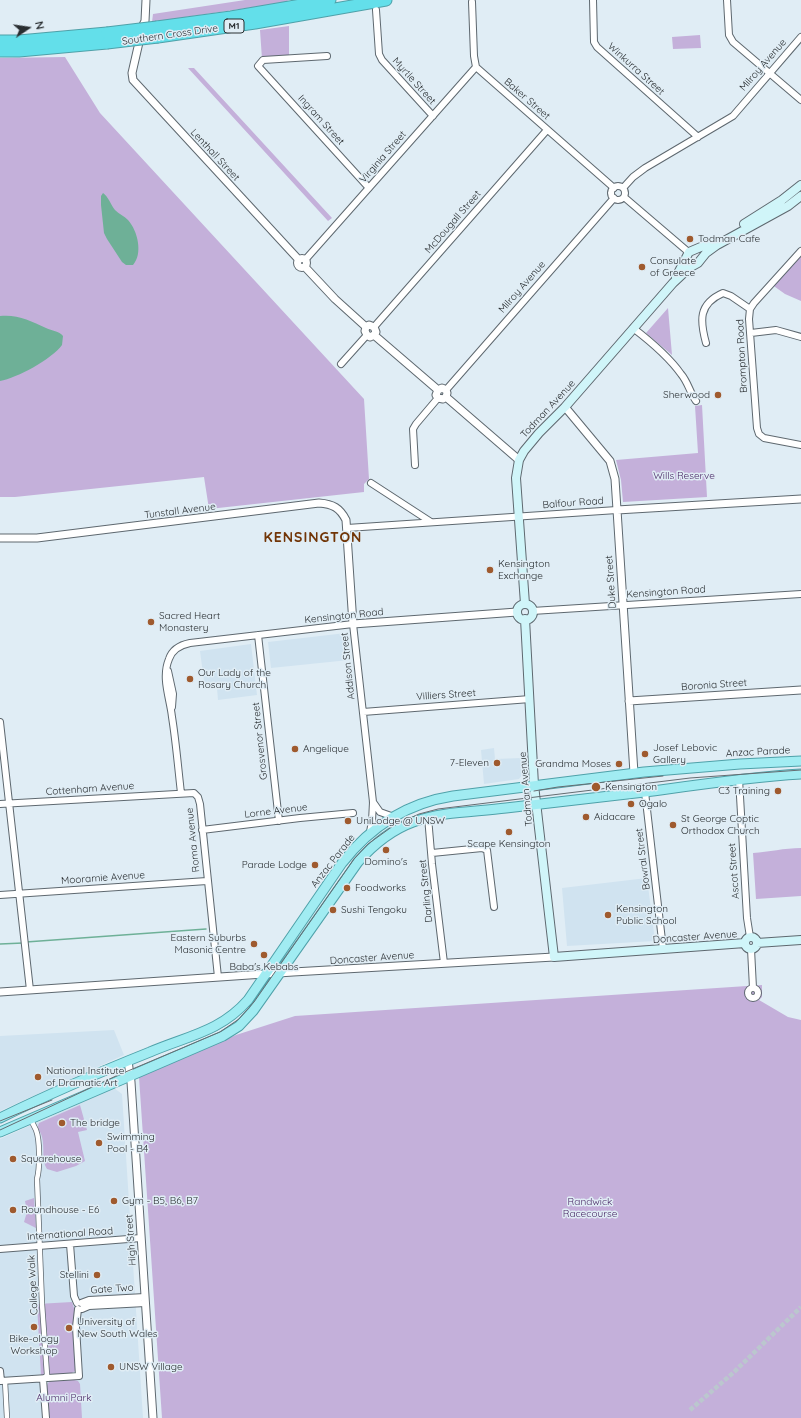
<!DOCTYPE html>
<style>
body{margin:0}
#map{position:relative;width:801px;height:1418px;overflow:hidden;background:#e0edf5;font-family:Quicksand,sans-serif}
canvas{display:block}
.north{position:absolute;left:8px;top:8px;width:40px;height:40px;-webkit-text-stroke:3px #e0edf5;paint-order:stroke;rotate:77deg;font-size:11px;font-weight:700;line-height:16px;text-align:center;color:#292e31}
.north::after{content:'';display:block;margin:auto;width:14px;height:18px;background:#292e31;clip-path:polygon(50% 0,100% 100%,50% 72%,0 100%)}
</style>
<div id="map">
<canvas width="801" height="1418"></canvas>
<div class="north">N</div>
</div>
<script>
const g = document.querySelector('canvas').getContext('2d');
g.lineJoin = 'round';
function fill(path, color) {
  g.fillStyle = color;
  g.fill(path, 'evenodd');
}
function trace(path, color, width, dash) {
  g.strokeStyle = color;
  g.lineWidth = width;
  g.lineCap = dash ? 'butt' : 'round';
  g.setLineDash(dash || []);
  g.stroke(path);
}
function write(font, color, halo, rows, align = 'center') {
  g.font = font + ' Quicksand,sans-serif';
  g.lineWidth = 3;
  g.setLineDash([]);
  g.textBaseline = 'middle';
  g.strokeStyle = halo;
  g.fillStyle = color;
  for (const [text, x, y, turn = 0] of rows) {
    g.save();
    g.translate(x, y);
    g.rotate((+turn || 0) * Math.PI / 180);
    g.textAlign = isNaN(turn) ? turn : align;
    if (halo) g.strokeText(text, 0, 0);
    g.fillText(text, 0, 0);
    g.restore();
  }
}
const built = new Path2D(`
 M346 633 349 660 271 668 268 642Z
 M251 644 257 695 218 700 217 688 205 689 200 651Z
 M494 748 495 759 521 758 522 775 519 779 484 784 481 750Z
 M647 878 655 941 567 946 562 888Z
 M114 1030 124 1055 0 1111V1036Z
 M114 1088 122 1094 143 1418H0V1139Z`);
const green = new Path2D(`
 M245 0H289L285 2 261 6 152 22 153 14Z
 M289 26V56L262 59 260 30Z
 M700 35 701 48 673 49 672 37Z
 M65 57 100 113 364 399 369 479 364 484V492L209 509 204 477 15 497H0V58Z
 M188 68H194L332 218 328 221Z
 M801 251V301L785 294 771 284Z
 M668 308 672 355 646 333Z
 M702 405 707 497 623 502 621 480 616 460 698 453 695 406Z
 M801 848V896L756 899 753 853C769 852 784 848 801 848Z
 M762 985V997L759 1000 788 1017 801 1020V1418H162L139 1077 236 1035 295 1016Z
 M80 1105 87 1130 78 1132 85 1161 76 1166 57 1172 47 1169C41 1160 45 1148 42 1137 41 1131 36 1129 39 1123Z
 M34 1198 36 1228 24 1222 27 1212 25 1201Z
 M72 1302 75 1311 77 1370 70 1374 41 1376 37 1304Z
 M74 1380 78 1381 80 1384 82 1418H48L46 1388 48 1383 50 1381Z`);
const water = new Path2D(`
 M103 193C108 196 111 205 115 210 119 214 124 216 128 220 138 231 143 254 133 265H126L122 262 107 239 104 233 101 205V196Z
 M0 316C17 314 31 321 46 328 52 331 59 331 63 336L62 345C52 359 17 378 0 381Z`);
const stream = new Path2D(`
 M26 942 206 929
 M0 944 23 943`);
const pedestrianTunnel = new Path2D(`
 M690 1410 733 1373 801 1307`);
const pedestrian = new Path2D(`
 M30 1118C32 1122 34 1126 36 1130 40 1140 40 1168 37 1179L42 1304 47 1375 44 1378
 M5 1381 7 1418`);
const minor = new Path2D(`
 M593 0 594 42 597 47 698 137
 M727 0 729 35 733 42 801 100
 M472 2 474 56 476 67 614 188
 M376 10 379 54 382 60 433 116
 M327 56 263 60 258 66 369 188
 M611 193a7 7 0 1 1 14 0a7 7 0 1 1-14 0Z
 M623 188 633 177 645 168 733 116 801 37
 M624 197 686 250 688 253
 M801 251 754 303 750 309 749 319 757 428 759 434 764 438 801 445
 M305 260 476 67
 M374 327 547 130
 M633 328C650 341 669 357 681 374 688 382 690 393 696 401
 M751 333 776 330 801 337
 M706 343C700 321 698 304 723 293L731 296 750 309
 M341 364 367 335
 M446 390 614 198
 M415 465 413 429 416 424 438 398
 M371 483 431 522
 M347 528 617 510
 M532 611 801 594
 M258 635 279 821
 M168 671 173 694 172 707
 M363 712 530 699
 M0 722 30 990
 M739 779 747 918 750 937
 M645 792 663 949
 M181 793C178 767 176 742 172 717 170 698 161 678 169 659 172 650 180 645 190 643L353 624 373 802 372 821 370 832
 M373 802 380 812 394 817
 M0 804 194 793 198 797 200 804 218 977
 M428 817 432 864 444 963
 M202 830 300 818 353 813
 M432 853 482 848 487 850 494 907
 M0 895 207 881
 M751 949 753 988
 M748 993a5 5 0 1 1 10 0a5 5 0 1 1-10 0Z
 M70 1244 74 1296 77 1303
 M0 1249 141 1238
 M81 1303 89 1300 145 1297
 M82 1309 89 1306 145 1303
 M0 1371 1 1381 79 1376 76 1327 78 1309
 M43 1379 46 1418`);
const tertiary = new Path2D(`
 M146 0 145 21 143 25 132 73 133 80 299 260
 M297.5 263a4.5 4.5 0 1 1 9 0a4.5 4.5 0 1 1-9 0Z
 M305 267 335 299 366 327
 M366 327 369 325 374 327 376 332 374 335
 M366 327 365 331 367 335 370 337 374 335
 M374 335 438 390
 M438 390 442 388 446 390 447 393 446 397
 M438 390 436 395 438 398 443 399 446 397
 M446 397 519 460
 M565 407 610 461 615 479 634 773
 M617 510 801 499
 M0 538H37L319 503C333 504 340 508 346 520L353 624 517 612
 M629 701 801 690
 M0 992 293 972 554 957
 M128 1061 131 1082 153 1418`);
const secondary = new Path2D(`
 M744 224 782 200 801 185
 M676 277 689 252 715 241
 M525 604 516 478 519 460 524 451 539 433 565 407 673 283 689 268 698 263 706 253 717 245 788 206 801 196
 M517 612a8 8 0 1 1 16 0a8 8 0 1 1-16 0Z
 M525 619 534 785 554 957 745 943
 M745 943a6 6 0 1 1 12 0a6 6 0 1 1-12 0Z
 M757 943 801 940`);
const primary = new Path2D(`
 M0 1118C49 1094 100 1072 150 1052 187 1036 220 1032 248 1000L342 863C370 827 407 803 453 796L644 772 740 764 801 761
 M0 1132 223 1036 239 1026 253 1011 358 862C373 845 391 830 413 822 443 811 475 812 506 808 555 802 604 797 653 791 703 784 751 777 801 774`);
const motorway = new Path2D(`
 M157 27 231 17 330 0
 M158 37 255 23 386 0
 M0 41H19L107 33
 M0 51H19L107 43`);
const tram = new Path2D(`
 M534 791 558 787 663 776
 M0 1121 52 1100
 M0 1130 116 1076 220 1032 239 1019 254 1002 354 859 368 844 393 826 419 814 438 809 690 778 801 770`);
const motorwayBridge = new Path2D(`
 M107 33 157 27
 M107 43 158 37`);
const markers = [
 [690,239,4,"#9f5a2e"],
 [642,267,4,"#9f5a2e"],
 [718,395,4,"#9f5a2e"],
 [490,570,4,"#9f5a2e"],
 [151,622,4,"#9f5a2e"],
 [190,679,4,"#9f5a2e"],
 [295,749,4,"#9f5a2e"],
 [645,754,4,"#9f5a2e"],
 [497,763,4,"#9f5a2e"],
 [619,764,4,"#9f5a2e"],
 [596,787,5,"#9f5a2e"],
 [778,791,4,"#9f5a2e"],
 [631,804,4,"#9f5a2e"],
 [586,817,4,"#9f5a2e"],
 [348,821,4,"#9f5a2e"],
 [673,825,4,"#9f5a2e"],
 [509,832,4,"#9f5a2e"],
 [386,850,4,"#9f5a2e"],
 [315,865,4,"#9f5a2e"],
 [347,888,4,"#9f5a2e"],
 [333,910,4,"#9f5a2e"],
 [608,915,4,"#9f5a2e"],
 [254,944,4,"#9f5a2e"],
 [264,955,4,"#9f5a2e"],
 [38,1077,4,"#9f5a2e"],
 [62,1123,4,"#9f5a2e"],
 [99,1143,4,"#9f5a2e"],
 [13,1159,4,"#9f5a2e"],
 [114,1201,4,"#9f5a2e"],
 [13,1210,4,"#9f5a2e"],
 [97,1275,4,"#9f5a2e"],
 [34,1327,4,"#9f5a2e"],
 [69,1328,4,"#9f5a2e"],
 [111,1367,4,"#9f5a2e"]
];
const shields = [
 [234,26,20]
];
const shieldNames = [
 ["M1",234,26]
];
const streetNames = [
 ["Southern Cross Drive",170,35,-8],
 ["Milroy Avenue",763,65,-49],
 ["Winkurra Street",636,69,42],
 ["Myrtle Street",414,81,48],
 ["Baker Street",527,99,41],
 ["Ingram Street",321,120,48],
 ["Lenthall Street",215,155,47],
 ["Virginia Street",383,157,-49],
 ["McDougall Street",453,222,-49],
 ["Milroy Avenue",522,287,-49],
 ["Brompton Road",742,356,-93],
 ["Todman Avenue",548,409,-47],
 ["Balfour Road",573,503,-4],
 ["Tunstall Avenue",180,511,-7],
 ["Duke Street",611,582,-94],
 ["Kensington Road",666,592,-4],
 ["Kensington Road",344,616,-6],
 ["Addison Street",348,666,-96],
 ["Boronia Street",714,685,-4],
 ["Villiers Street",446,695,-4],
 ["Grosvenor Street",260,741,-96],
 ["Anzac Parade",758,752,-3],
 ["Cottenham Avenue",90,789,-4],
 ["Todman Avenue",526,789,-95],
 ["Lorne Avenue",276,811,-7],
 ["Roma Avenue",193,840,-96],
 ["Bowral Street",643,859,-97],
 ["Anzac Parade",333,861,-52],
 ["Ascot Street",734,871,-94],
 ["Mooramie Avenue",103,878,-4],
 ["Darling Street",426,891,-96],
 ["Doncaster Avenue",695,937,-4],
 ["Doncaster Avenue",372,958,-4],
 ["International Road",70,1234,-4],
 ["High Street",131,1240,-94],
 ["College Walk",33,1285,-93],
 ["Gate Two",112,1289,-4]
];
const poiNames = [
 ["Todman Cafe",698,239],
 ["Consulate",650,261],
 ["of Greece",650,273],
 ["Sherwood",710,395,"right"],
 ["Kensington",498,564],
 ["Exchange",498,576],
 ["Sacred Heart",159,616],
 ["Monastery",159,628],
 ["Our Lady of the",198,673],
 ["Rosary Church",198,685],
 ["Josef Lebovic",653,748],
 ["Gallery",653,760],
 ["Angelique",303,749],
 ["7-Eleven",489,763,"right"],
 ["Grandma Moses",611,764,"right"],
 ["Kensington",605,787],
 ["C3 Training",770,791,"right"],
 ["Ogalo",639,804],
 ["Aidacare",594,817],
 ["St George Coptic",681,819],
 ["Orthodox Church",681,831],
 ["UniLodge @ UNSW",356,821],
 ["Scape Kensington",509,844,"center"],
 ["Domino's",386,862,"center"],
 ["Parade Lodge",307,865,"right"],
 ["Foodworks",355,888],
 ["Kensington",616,909],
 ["Public School",616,921],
 ["Sushi Tengoku",341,910],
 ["Eastern Suburbs",246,938,"right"],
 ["Masonic Centre",246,950,"right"],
 ["Baba's Kebabs",264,967,"center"],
 ["National Institute",46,1071],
 ["of Dramatic Art",46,1083],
 ["The bridge",70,1123],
 ["Swimming",107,1137],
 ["Pool - B4",107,1149],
 ["Squarehouse",21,1159],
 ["Gym - B5, B6, B7",122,1201],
 ["Roundhouse - E6",21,1210],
 ["Stellini",89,1275,"right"],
 ["University of",77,1322],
 ["New South Wales",77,1334],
 ["Bike-ology",34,1339,"center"],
 ["Workshop",34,1351,"center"],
 ["UNSW Village",119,1367]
];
const parkNames = [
 ["Wills Reserve",684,476],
 ["Randwick",590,1202],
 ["Racecourse",590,1214],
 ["Alumni Park",64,1398]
];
const districtNames = [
 ["KENSINGTON",313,538]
];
fill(built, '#d0e3f0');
fill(green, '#c4b0da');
fill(water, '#6eb097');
trace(stream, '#6eb097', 1.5);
trace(pedestrianTunnel, '#bbc7ce', 4.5, [4.5, 2]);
trace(pedestrian, '#5e686f', 6);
trace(minor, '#5e686f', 8);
trace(tertiary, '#5e686f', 9);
trace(secondary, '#5e686f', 10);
trace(primary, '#4fa1a9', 11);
trace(motorway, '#4fa1a9', 13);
trace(pedestrian, '#fff', 4.5);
trace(minor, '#fff', 6);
trace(tertiary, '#fff', 7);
trace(secondary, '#d0f5f9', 8);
trace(primary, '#a1ecf2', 9);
trace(motorway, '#63dfea', 11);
trace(tram, '#656c71', 1);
trace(motorwayBridge, '#4fa1a9', 13, []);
trace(motorwayBridge, '#63dfea', 11);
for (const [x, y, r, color] of markers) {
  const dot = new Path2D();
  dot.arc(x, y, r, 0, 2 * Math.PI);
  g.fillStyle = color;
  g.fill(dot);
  trace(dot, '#e0edf5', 1.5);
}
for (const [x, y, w] of shields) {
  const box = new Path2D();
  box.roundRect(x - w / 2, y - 7, w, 14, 3);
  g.fillStyle = '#e0edf5';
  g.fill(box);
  trace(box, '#292e31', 1);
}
write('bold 9px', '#292e31', null, shieldNames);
write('10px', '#292e31', '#e0edf5', streetNames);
write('10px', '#292e31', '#e0edf5', poiNames, 'left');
write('10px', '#492765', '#e0edf5', parkNames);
g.letterSpacing = '1px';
write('bold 14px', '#713507', '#e0edf5', districtNames);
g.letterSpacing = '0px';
</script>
